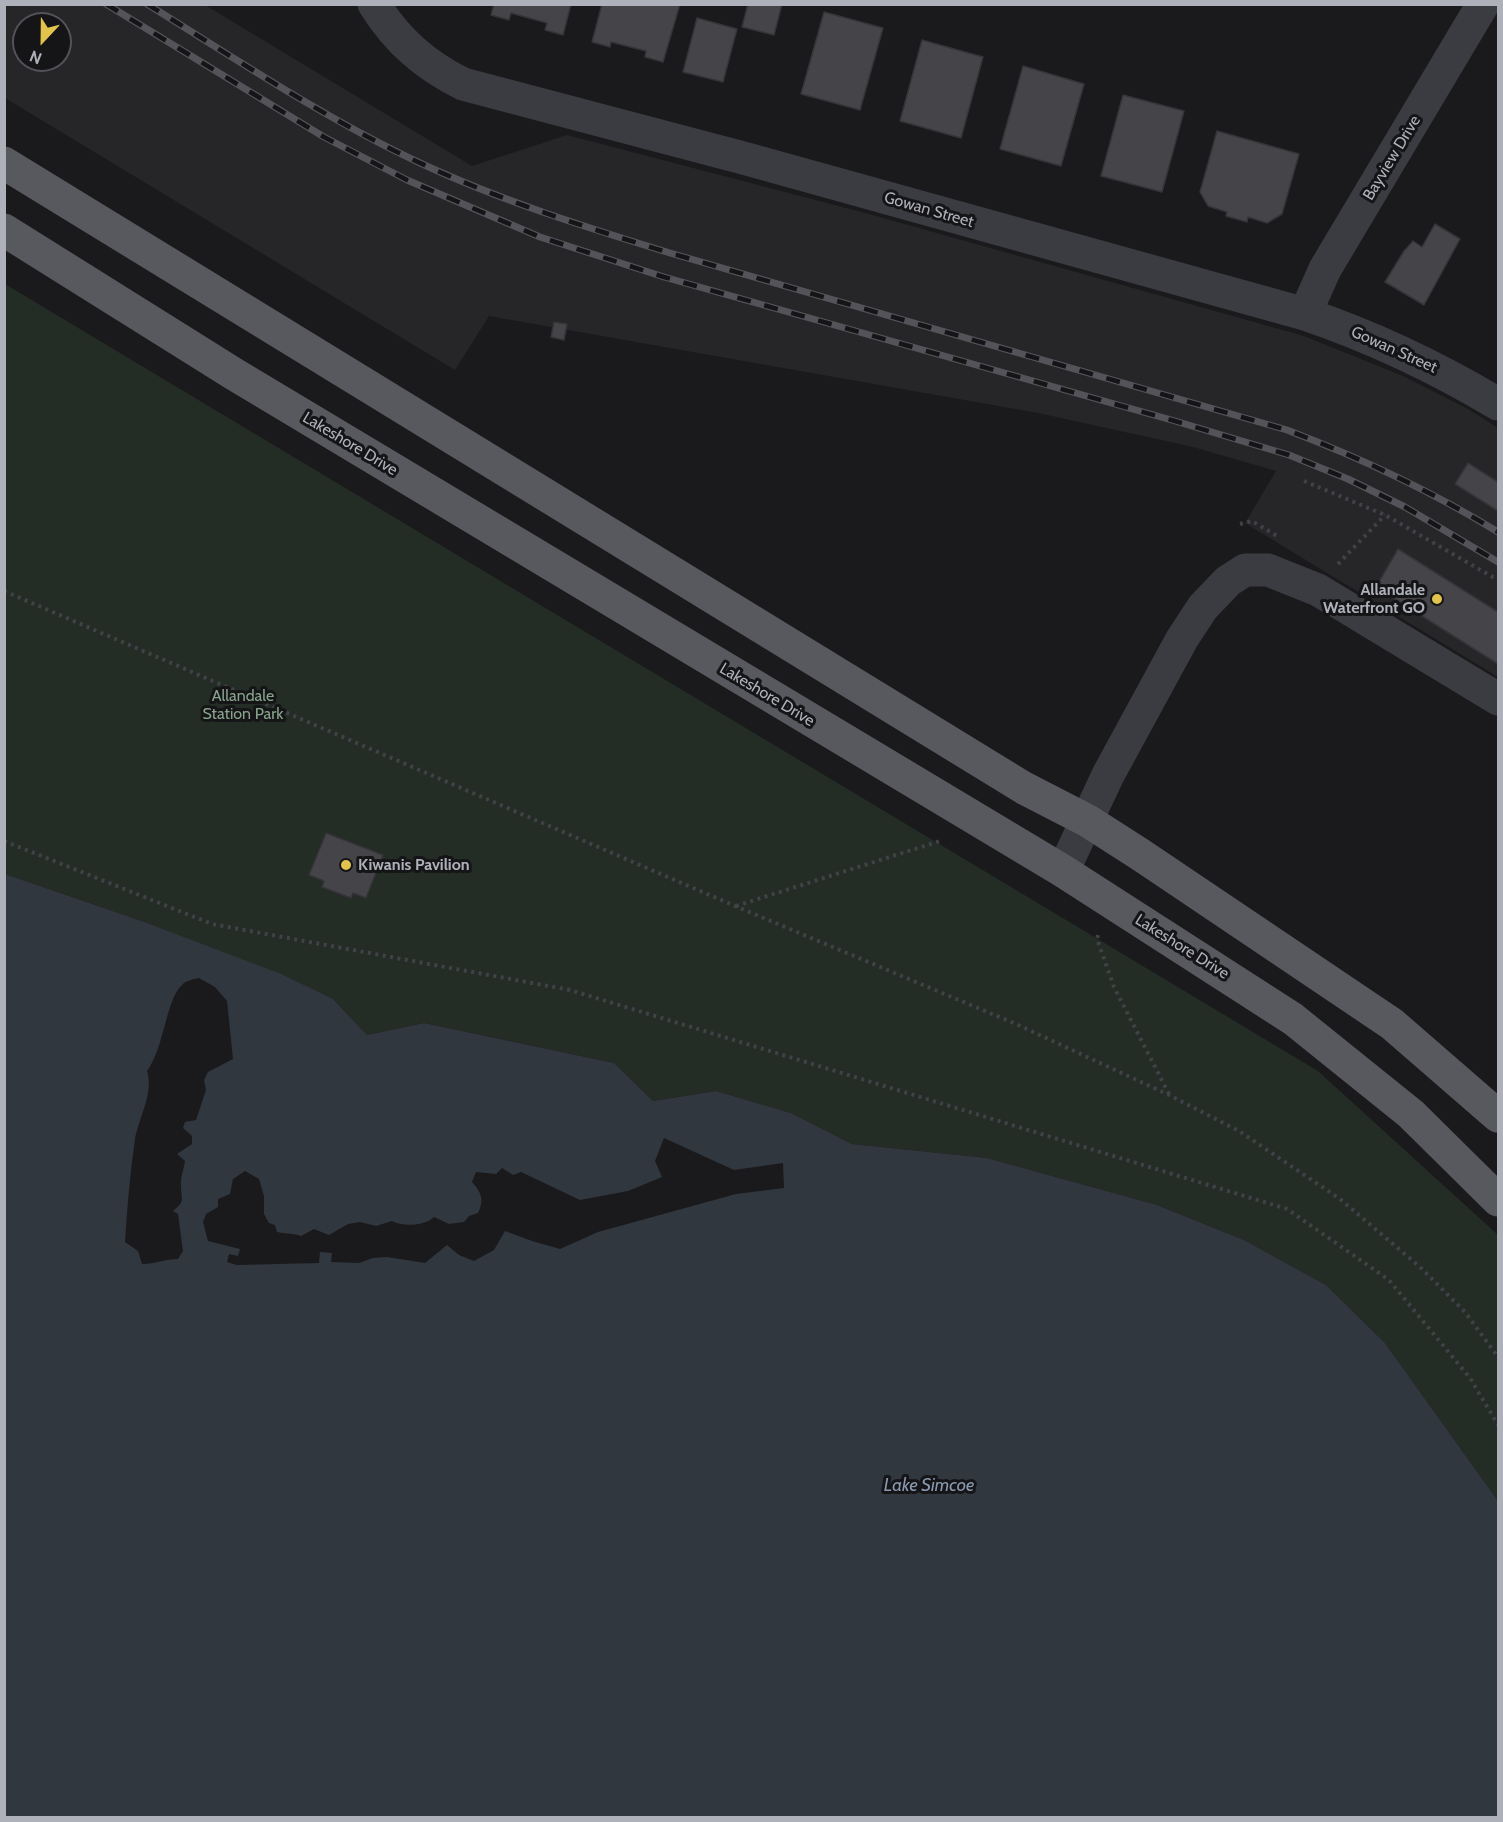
<!DOCTYPE html>
<style>
body{margin:0}
#map{position:relative;width:1503px;height:1822px;overflow:hidden;background:#1a1a1c;font-family:Cabin,sans-serif}
canvas{display:block}
.frame{position:absolute;inset:0;border:6px solid #aeb0ba;pointer-events:none}
.north{position:absolute;left:12px;top:12px;width:60px;height:60px;box-sizing:border-box;background:#151517;border:2px solid #525358;border-radius:50%;rotate:202deg;font-size:16px;font-weight:700;line-height:24px;text-align:center;color:#aeb0ba}
.north::after{content:'';display:block;margin:auto;width:21px;height:27px;background:#e1c34d;clip-path:polygon(50% 0,100% 100%,50% 72%,0 100%)}
</style>
<div id="map">
<canvas width="1503" height="1822"></canvas>
<div class="frame"></div>
<div class="north">N</div>
</div>
<script>
const g = document.querySelector('canvas').getContext('2d');
g.lineJoin = 'round';
function fill(path, color) {
  g.fillStyle = color;
  g.fill(path, 'evenodd');
}
function trace(path, color, width, dash) {
  g.strokeStyle = color;
  g.lineWidth = width;
  g.lineCap = dash ? 'butt' : 'round';
  g.setLineDash(dash || []);
  g.stroke(path);
}
function write(font, color, halo, rows, align = 'center') {
  g.font = font + ' Cabin,sans-serif';
  g.lineWidth = 6;
  g.setLineDash([]);
  g.textBaseline = 'middle';
  g.strokeStyle = halo;
  g.fillStyle = color;
  for (const [text, x, y, turn = 0] of rows) {
    g.save();
    g.translate(x, y);
    g.rotate((+turn || 0) * Math.PI / 180);
    g.textAlign = isNaN(turn) ? turn : align;
    if (halo) g.strokeText(text, 0, 0);
    g.fillText(text, 0, 0);
    g.restore();
  }
}
const built = new Path2D(`
 M4 5H205L472 166 567 135 869 214 1304 336 1403 376 1468 409 1498 428V677L1245 523 1276 471 1193 447 1038 413 489 316 455 370 5 98ZM24 24H60V60H24Z`);
const green = new Path2D(`
 M5 284 1318 1071 1498 1235V1501L1385 1343 1326 1285 1244 1240 1157 1205 987 1158 852 1144 791 1113 716 1091 653 1101 614 1063 424 1023 367 1035 333 999 139 920 5 874Z`);
const water = new Path2D(`
 M5 874 139 920 281 974 333 999 367 1035 424 1023 614 1063 653 1101 716 1091 791 1113 852 1144 987 1158 1157 1205 1244 1240 1326 1285 1385 1343 1498 1501V1817H5ZM199 978 215 987 227 1001 233 1059 208 1072 204 1080 206 1090 196 1120 185 1122 183 1128 192 1136V1144L177 1154 185 1161C184 1168 180 1178 181 1186 181 1199 186 1201 173 1211L178 1214 183 1251 178 1259C165 1259 155 1264 142 1264L138 1251 125 1242C127 1208 130 1174 135 1139 139 1117 154 1093 147 1071 164 1049 166 999 182 985 185 981 194 979 199 978ZM664 1138 734 1170 783 1163 784 1188 736 1194 598 1232 560 1249 532 1241 505 1231 494 1250 474 1261 459 1255 447 1245 425 1263 387 1257 373 1258 359 1263 331 1262 332 1253 320 1252 319 1263 237 1265 227 1262 229 1254 238 1256 240 1249 208 1241 203 1222 206 1214 218 1207V1199L230 1194 233 1179 245 1171 259 1179 264 1196V1214L269 1223 275 1225 277 1232C285 1234 294 1233 301 1236L314 1229 329 1235 348 1224 360 1222 376 1226 392 1221C403 1227 425 1226 434 1217L449 1224 464 1222 469 1216 478 1213C484 1200 482 1193 472 1182L476 1172 496 1174 502 1168 513 1175 521 1172 580 1200 628 1191 662 1177 655 1161Z`);
const building = new Path2D(`
 M494 4H571L563 35 545 30 547 23 511 13 509 20 491 15Z
 M602 4H680L663 62 645 57 646 51 611 42 610 47 592 42Z
 M748 4H782L774 35 742 27Z
 M824 12 883 28 860 110 801 94Z
 M697 18 737 29 723 82 683 72Z
 M922 40 983 57 961 138 900 121Z
 M1023 66 1084 84 1061 166 1000 149Z
 M1123 95 1184 111 1162 192 1101 176Z
 M1217 131 1299 154 1282 214 1267 223 1248 217 1247 222 1226 216 1227 212 1208 206 1200 192Z
 M1435 224 1460 239 1424 305 1385 282 1404 251 1413 241 1422 247Z
 M554 322 567 324 564 340 551 337Z
 M1468 463 1498 482V511L1455 484Z
 M1398 549 1498 612V664L1376 587Z
 M326 833 383 855 366 898 353 893 351 898 322 887 324 881 309 875Z`);
const path = new Path2D(`
 M1304 481 1385 515 1498 580
 M1240 524 1252 521 1277 536
 M1338 564 1385 515
 M4 591 735 906 1016 1024 1169 1095 1239 1131 1340 1199 1420 1267 1465 1312 1498 1357
 M4 841 212 924 570 990 1287 1209 1389 1280 1470 1378 1498 1425
 M736 906 943 840
 M1098 935 1097 939 1114 987 1169 1094`);
const minor = new Path2D(`
 M374 4C397 41 425 65 463 84L747 159 1305 314C1373 337 1436 367 1498 404
 M1305 314 1325 269 1483 4
 M1063 871 1108 775 1182 639 1203 607 1228 581 1245 570H1268L1318 590 1498 699`);
const major = new Path2D(`
 M4 163 1024 788 1088 821 1141 855 1392 1024 1498 1116
 M4 230 234 374 1063 871 1293 1019 1411 1114 1498 1200`);
const rail = new Path2D(`
 M106 4 324 137 407 180 540 237 664 277 1175 421 1289 455 1348 479 1405 507 1498 562
 M147 4C236 59 324 118 418 162 499 200 585 227 670 253L1287 430C1361 458 1431 491 1498 532`);
const markers = [
 [1437,599,6,"#e1c34d"],
 [346,865,6,"#e1c34d"]
];
const streetNames = [
 ["Bayview Drive",1392,158,-59],
 ["Gowan Street",929,210,16],
 ["Gowan Street",1394,350,24],
 ["Lakeshore Drive",350,444,31],
 ["Lakeshore Drive",767,695,31],
 ["Lakeshore Drive",1182,947,32]
];
const poiNames = [
 ["Allandale",1425,590],
 ["Waterfront GO",1425,608],
 ["Kiwanis Pavilion",358,865,"left"]
];
const parkNames = [
 ["Allandale",243,696],
 ["Station Park",243,714]
];
const waterNames = [
 ["Lake Simcoe",929,1486]
];
fill(built, '#262629');
fill(green, '#242c26');
fill(water, '#31373f');
fill(building, '#454549');
trace(building, '#353438', 1.5);
trace(path, '#414247', 4, [3, 4.5]);
trace(minor, '#3b3c41', 33);
trace(major, '#58585f', 33);
trace(rail, '#535359', 7);
trace(rail, '#151517', 4.5, [14]);
for (const [x, y, r, color] of markers) {
  const dot = new Path2D();
  dot.arc(x, y, r, 0, 2 * Math.PI);
  g.fillStyle = color;
  g.fill(dot);
  trace(dot, '#151517', 2);
}
write('16px', '#aeb0ba', '#151517', streetNames);
write('bold 16px', '#aeb0ba', '#151517', poiNames, 'right');
write('16px', '#87a38c', '#151517', parkNames);
write('italic 18px', '#8999b1', '#151517', waterNames);
</script>
